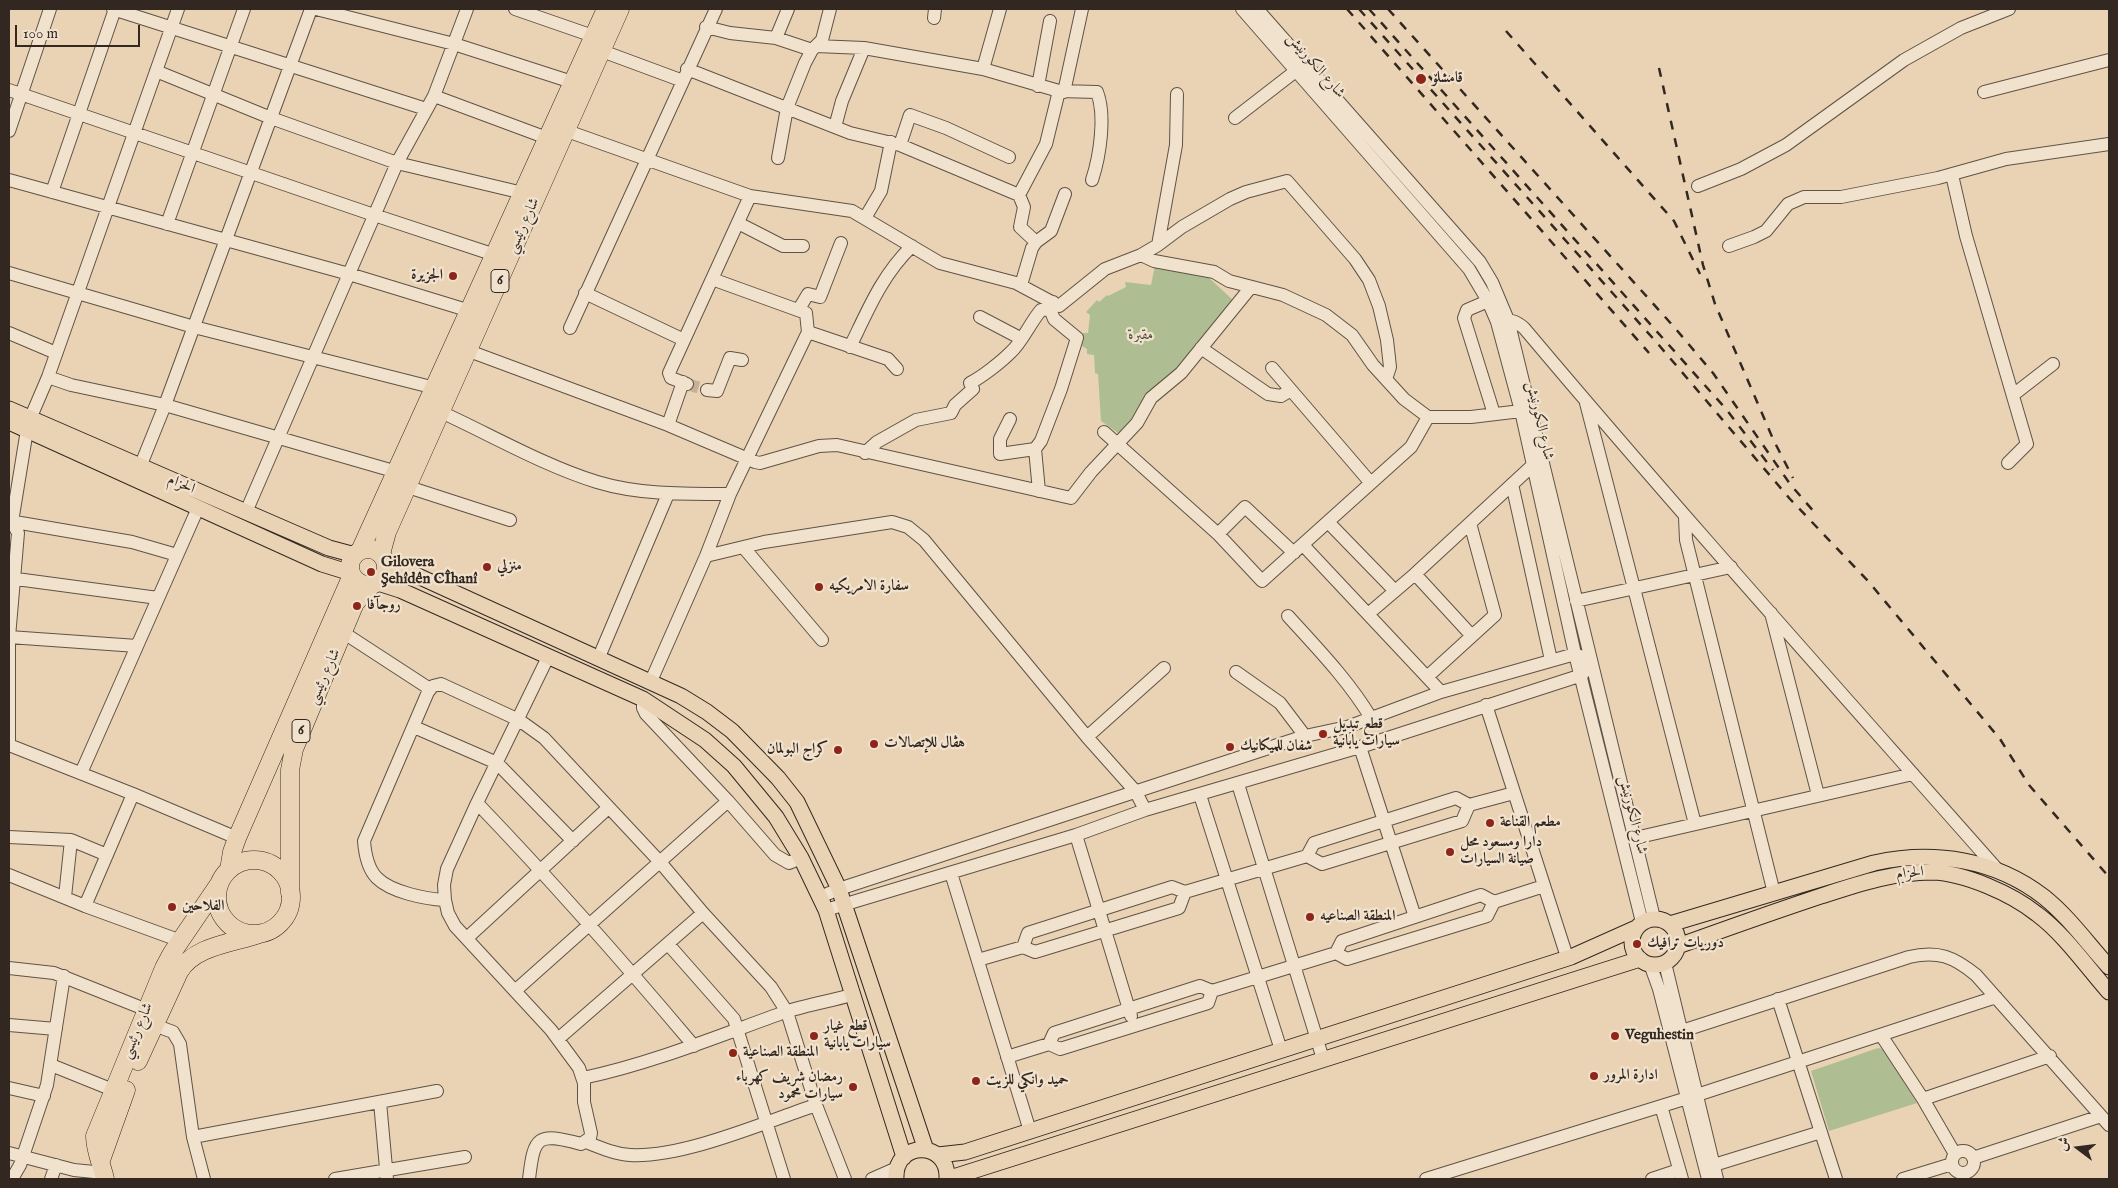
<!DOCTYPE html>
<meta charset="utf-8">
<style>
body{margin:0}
#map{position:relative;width:2118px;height:1188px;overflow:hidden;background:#e9d3b4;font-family:"IM FELL English",Amiri,serif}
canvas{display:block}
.frame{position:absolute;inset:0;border:10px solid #332821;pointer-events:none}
.north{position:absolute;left:2053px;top:1123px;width:50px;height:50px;-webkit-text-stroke:4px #f1e2ce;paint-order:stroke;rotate:285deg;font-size:14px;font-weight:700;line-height:20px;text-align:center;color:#332821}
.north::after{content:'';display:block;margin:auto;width:18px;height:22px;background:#332821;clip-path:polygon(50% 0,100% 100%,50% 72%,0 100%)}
.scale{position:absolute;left:15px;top:25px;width:125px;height:22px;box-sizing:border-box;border:2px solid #332821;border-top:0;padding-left:6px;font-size:15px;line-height:18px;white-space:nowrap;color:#332821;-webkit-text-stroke:4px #f1e2ce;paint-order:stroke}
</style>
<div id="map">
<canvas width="2118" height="1188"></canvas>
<div class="frame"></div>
<div class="north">ش</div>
<div class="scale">100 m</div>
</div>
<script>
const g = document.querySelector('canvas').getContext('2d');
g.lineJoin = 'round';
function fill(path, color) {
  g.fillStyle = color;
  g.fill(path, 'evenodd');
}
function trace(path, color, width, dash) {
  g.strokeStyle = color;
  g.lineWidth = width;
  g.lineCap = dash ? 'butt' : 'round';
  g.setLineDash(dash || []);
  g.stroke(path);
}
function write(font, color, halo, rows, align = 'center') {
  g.font = font + ' "IM FELL English",Amiri,serif';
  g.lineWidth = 4.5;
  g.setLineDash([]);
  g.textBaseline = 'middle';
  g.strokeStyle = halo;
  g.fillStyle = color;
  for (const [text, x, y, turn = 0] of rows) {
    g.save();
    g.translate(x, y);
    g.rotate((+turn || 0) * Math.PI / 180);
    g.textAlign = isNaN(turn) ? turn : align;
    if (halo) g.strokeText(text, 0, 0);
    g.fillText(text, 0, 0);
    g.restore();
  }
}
const green = new Path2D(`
 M1155 265 1208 277 1234 301 1121 435 1101 421 1098 374 1095 373 1094 355 1087 354V349L1082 346V333H1088L1090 315 1086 312 1097 300 1099 302 1107 295 1108 296 1126 287 1125 282 1151 285Z
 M1878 1048 1883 1049 1917 1103 1829 1131 1811 1071Z`);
const minorTunnel = new Path2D(`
 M687 384 707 390`);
const minor = new Path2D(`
 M113 9 426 109
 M316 9 454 44 572 82
 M515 9 593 36
 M1242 9 1469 269 1488 301 1497 322 1521 411 1575 654 1642 922
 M1257 9 1480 262 1492 282 1508 320 1654 918
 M934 18 935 9
 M706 27 730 33 776 38 812 50
 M776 38 788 9
 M816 46 864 48 983 69 1059 91 1097 92C1106 115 1100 156 1092 180
 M602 51 683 81
 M687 69 850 133 900 145 1019 195 1024 207 1020 227 1036 242
 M983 69 1000 9
 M156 71 271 118 397 163 523 193
 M1038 86 1050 21
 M9 90 374 215 495 255
 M1064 92 1082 9
 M1984 92 2109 60
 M434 96 547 138
 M1235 118 1297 70
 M835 127 842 101 864 48
 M9 131 50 9
 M567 131 750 196 852 211 940 263 1016 283 1059 306 1105 269 1141 255 1158 245 1182 227 1230 199 1246 192 1287 181 1355 259 1369 280 1379 306 1387 340 1390 367 1386 379
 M900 145 910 115 946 128 1009 157
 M778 158 787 108 805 63 812 50 822 40 830 9
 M1952 175 1966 236 2027 444 2008 463
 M9 180 349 274 470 311
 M1698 186 1741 169 1786 145 1904 60 1961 28 2009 9
 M52 192 115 9
 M1019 195 1046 144 1059 91
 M865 218 881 191 891 142
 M738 223 783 246H803
 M167 224 244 9
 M1158 245 1176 145 1177 94
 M1729 246 1754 237 1766 231 1788 204 1804 197H1841L1938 178 2006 159 2109 144
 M1141 255 1154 261 1214 272 1229 281 1283 295 1326 315 1352 335 1373 365 1404 399 1428 417H1471L1521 411
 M9 273 194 327 435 388
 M1021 285 1032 248 1036 242 1051 231 1065 194
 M585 293 684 340
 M1488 301 1467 310 1464 318 1494 414
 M799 309 808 294 820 297 841 243
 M980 317 1020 338
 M1502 321C1511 319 1517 322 1524 328 1678 511 1838 689 1996 868
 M570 328 716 9
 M808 332 888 359 897 369
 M9 333 56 353
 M850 347C868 310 882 275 912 246
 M1201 348 1268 394 1281 396 1291 390
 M469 351 668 425 755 462 760 463 819 446 837 445 1071 498 1091 472 1137 423 1151 398 1181 373 1251 287
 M1272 368 1370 482
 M48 377 71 385 165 405 397 472
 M687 384 671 378 669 373 750 196
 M707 390 717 391 730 358 742 360
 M2013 395 2053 364
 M1586 403 1695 824
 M441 412C491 435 545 466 597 482 640 495 686 494 730 494
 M30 419 48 377 178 9
 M1010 419 1000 439V454L1035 449
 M668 425 683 382
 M1104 432 1218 534 1262 581 1411 447 1428 417
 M865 453 877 442 916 420 951 413 955 405 973 389 970 383C982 377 1001 362 1011 352 1022 342 1030 323 1041 310L1050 309
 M140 467 165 405 311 9
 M1512 484 1551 660
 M408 487 510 520
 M1039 491 1035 449 1041 441 1061 389 1077 338 1054 319 1050 309 1053 302
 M246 512 397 163 434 96 467 9
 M1685 517 1686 540 1774 893
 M9 521 132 542 177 555
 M1328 522 1395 591
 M1218 534 1245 507 1294 553
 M1303 545 1441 692
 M744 548 822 640
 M706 556 764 542 892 522 908 527 924 540 1087 737 1136 792 1145 810
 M1415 574 1472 636
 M9 578 158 598
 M1576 601 1731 567
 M1771 613 1818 795
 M1368 614 1415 574 1533 465
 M1288 616C1317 648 1349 681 1371 718
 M344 633 430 689
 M9 637 137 646
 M599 657 668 494
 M1236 672 1280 703 1305 736
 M1427 677 1495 615 1470 523
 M651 681 706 556 730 494 808 332 806 313 712 279
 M643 699V708L646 714 728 801 775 855 789 863 801 858
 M1486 705 1567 957
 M414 727 497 763 573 841
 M1087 737 1164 668
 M9 745V637L18 533 12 522 27 430
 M9 745 133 794 237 838
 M1360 747 1415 917
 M81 773 198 508
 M1238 784 1323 1059
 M1200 795 1281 1050
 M1456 798 1469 805 1462 821 1322 864 1307 856 1314 843Z
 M477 803C552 881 624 963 694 1046
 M1469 805 1514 793
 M1076 835 1131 1016
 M9 837 71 840 107 855
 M1635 838 1913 774
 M951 873 1030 1131
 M9 875 85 906 181 941
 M65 897 71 840
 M820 897 839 889 1305 736 1347 727 1441 692 1575 654 1591 661 1582 675 1360 747 1145 810 1076 835 826 910
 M445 900C425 899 391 892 377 878 368 869 365 854 364 841L428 692 433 686 441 684 519 720 544 738 660 862 703 913 771 987 787 1012 816 1105 845 1179
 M85 906 133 794
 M467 938 608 808
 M668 944 734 1019 784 1179
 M1023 947 1028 933 1172 887 1185 892 1307 856
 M1336 953 1342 941 1481 895 1494 902
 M978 960 1023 947 1035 952 1179 908 1185 892
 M1665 963 1717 1179
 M1650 964 1659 989 1708 1179
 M9 968 54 973 147 1010
 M516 990 728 801
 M1778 999 1836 1179
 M9 1025 56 1029
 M154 1025 173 1032 180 1044 193 1137 204 1179
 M1682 1031 1909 957C1938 950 1954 957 1976 975L2109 1125
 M1881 1035 1923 1099 1955 1154
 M558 1039 703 913
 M1049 1044 1054 1033 1200 986 1212 991 1336 953 1347 959 1487 916 1494 902 1544 886
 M1007 1057 1049 1044 1060 1049 1208 1003 1212 991
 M51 1065 113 1090
 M583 1078C653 1063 718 1036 785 1012 806 1005 830 1001 852 995
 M9 1088 44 1096
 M1923 1099 2050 1056
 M380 1102 387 1179
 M1661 1106 1682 1179
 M193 1137 437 1091
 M586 1142C601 1148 615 1154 630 1155 683 1158 765 1122 816 1105
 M1952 1162a11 11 0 1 1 22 0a11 11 0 1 1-22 0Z
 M9 1153 74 1170 104 1173
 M1973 1158 2101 1116
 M1714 1165 1821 1132
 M12 1179 20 1165 47 1085 64 976
 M51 1179 56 1165
 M335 1179 465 1157
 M529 1179C534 1136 537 1132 581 1144L590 1138 591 1133 584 1102V1083L579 1068 551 1030 455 926 448 913 445 900 444 885 447 869 477 803 548 657
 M872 1179 897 1168
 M1426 1179 1697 1095 1996 997
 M1652 1179 1679 1170
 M1903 1179 1952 1164`);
const major = new Path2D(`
 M9 409 329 548 355 555
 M9 422 322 564 351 573
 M385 561 681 696 707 712 732 731 778 778 797 802 839 889 926 1150
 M378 583 400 590 643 699 705 740 734 766 776 817 801 858 826 910 904 1157
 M1632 942a23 23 0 1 1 46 0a23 23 0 1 1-46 0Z
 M1670 924 1874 863C1934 850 1995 859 2044 897 2069 917 2088 944 2109 967
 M1678 946C1725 929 1773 912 1821 896 1858 884 1893 872 1932 872 1965 873 2012 894 2037 914 2065 935 2086 966 2109 992
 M938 1155 965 1152 1571 957 1636 928
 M896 1179C894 1140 949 1140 947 1179
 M947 1179 1640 959`);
const highway = new Path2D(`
 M350 567a18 18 0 1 1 36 0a18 18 0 1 1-36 0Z
 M360 551 606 9
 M381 554 387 532 620 9
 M217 897a37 37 0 1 1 74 0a37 37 0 1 1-74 0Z
 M229 870 232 852 237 838 352 575
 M290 893V770L294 749 355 603 372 585
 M138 1061 179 972C194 945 235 943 262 933
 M101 1160 126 1090
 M105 1179C102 1165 95 1151 95 1136L164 968 172 953 219 884`);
const rail = new Path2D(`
 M1347 9 1649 353
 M1359 9 1658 344 1790 499 1868 581 2000 739 2029 785 2109 877
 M1369 9 1726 409 1773 470
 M1388 9 1675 328 1713 373 1790 484 1815 513
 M1506 31 1674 221 1700 274
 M1659 68 1703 265 1715 304 1773 439 1793 478`);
const markers = [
 [1421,79,6,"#8f2418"],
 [453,276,5,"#8f2418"],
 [487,567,5,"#8f2418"],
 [371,572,5,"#8f2418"],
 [819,587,5,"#8f2418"],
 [357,606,5,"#8f2418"],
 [1323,734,5,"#8f2418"],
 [874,744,5,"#8f2418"],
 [1230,747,5,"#8f2418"],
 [838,750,5,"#8f2418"],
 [1490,823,5,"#8f2418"],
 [1450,852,5,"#8f2418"],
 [172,907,5,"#8f2418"],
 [1310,917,5,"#8f2418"],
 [1637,944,5,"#8f2418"],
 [814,1036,5,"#8f2418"],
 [1615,1036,5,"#8f2418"],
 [733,1053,5,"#8f2418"],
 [1594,1076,5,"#8f2418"],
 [976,1081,5,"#8f2418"],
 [853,1087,5,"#8f2418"]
];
const shields = [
 [500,281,18],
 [301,731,18]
];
const shieldNames = [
 ["6",500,281],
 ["6",301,731]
];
const streetNames = [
 ["شارع الكورنيش",1315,66,49],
 ["شارع رئيسي",524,226,-66],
 ["شارع الكورنيش",1539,421,77],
 ["الحزام",181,485,23],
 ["شارع رئيسي",325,677,-66],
 ["شارع الكورنيش",1632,815,76],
 ["الحزام",1910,874,-6],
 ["شارع رئيسي",138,1031,-67]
];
const poiNames = [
 ["قامشلۆ",1432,79],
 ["الجزيرة",443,276,"right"],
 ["Gilovera",381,563],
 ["Şehîdên CÎhanî",381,580],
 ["منزلي",497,567],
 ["سفارة الامريكيه",829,587],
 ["روجآفا",367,606],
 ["قطع تبديل",1333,725],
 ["سيارات يابانية",1333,742],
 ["هڤال للإتصالات",884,744],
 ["شفان للميكانيك",1240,747],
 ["كراج البولمان",828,750,"right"],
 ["مطعم القناعة",1500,823],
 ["دارا ومسعود محل",1460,843],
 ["صيانة السيارات",1460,860],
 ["الفلاحين",182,907],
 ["المنطقة الصناعيه",1320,917],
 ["دوريات ترافيك",1647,944],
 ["قطع غيار",824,1027],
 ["سيارات يابانية",824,1044],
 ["Veguhestin",1625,1036],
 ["المنطقة الصناعية",743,1053],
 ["ادارة المرور",1604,1076],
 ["رمضان شريف كهرباء",843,1078,"right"],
 ["سيارات محمود",843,1095,"right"],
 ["حميد وانكي للزيت",986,1081]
];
const parkNames = [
 ["مقبرة",1141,336]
];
fill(green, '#afbe92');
trace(minorTunnel, '#c5b197', 12, [12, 6]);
trace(minor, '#605346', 14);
trace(major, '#332821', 17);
trace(highway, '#332821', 19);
trace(minor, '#f1e2ce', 12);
trace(major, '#e9d3b4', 15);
trace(highway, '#e9d3b4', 18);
trace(rail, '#332821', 2.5, [9, 9]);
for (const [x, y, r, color] of markers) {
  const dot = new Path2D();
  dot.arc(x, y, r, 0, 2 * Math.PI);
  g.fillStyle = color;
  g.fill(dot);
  trace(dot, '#f1e2ce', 2);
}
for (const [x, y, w] of shields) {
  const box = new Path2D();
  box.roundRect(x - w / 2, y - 11.5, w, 23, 4);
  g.fillStyle = '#f1e2ce';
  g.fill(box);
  trace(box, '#332821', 1);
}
write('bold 14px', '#332821', null, shieldNames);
write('15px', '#332821', '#f1e2ce', streetNames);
write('bold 15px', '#332821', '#f1e2ce', poiNames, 'left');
write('italic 15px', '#524e3d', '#f1e2ce', parkNames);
</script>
